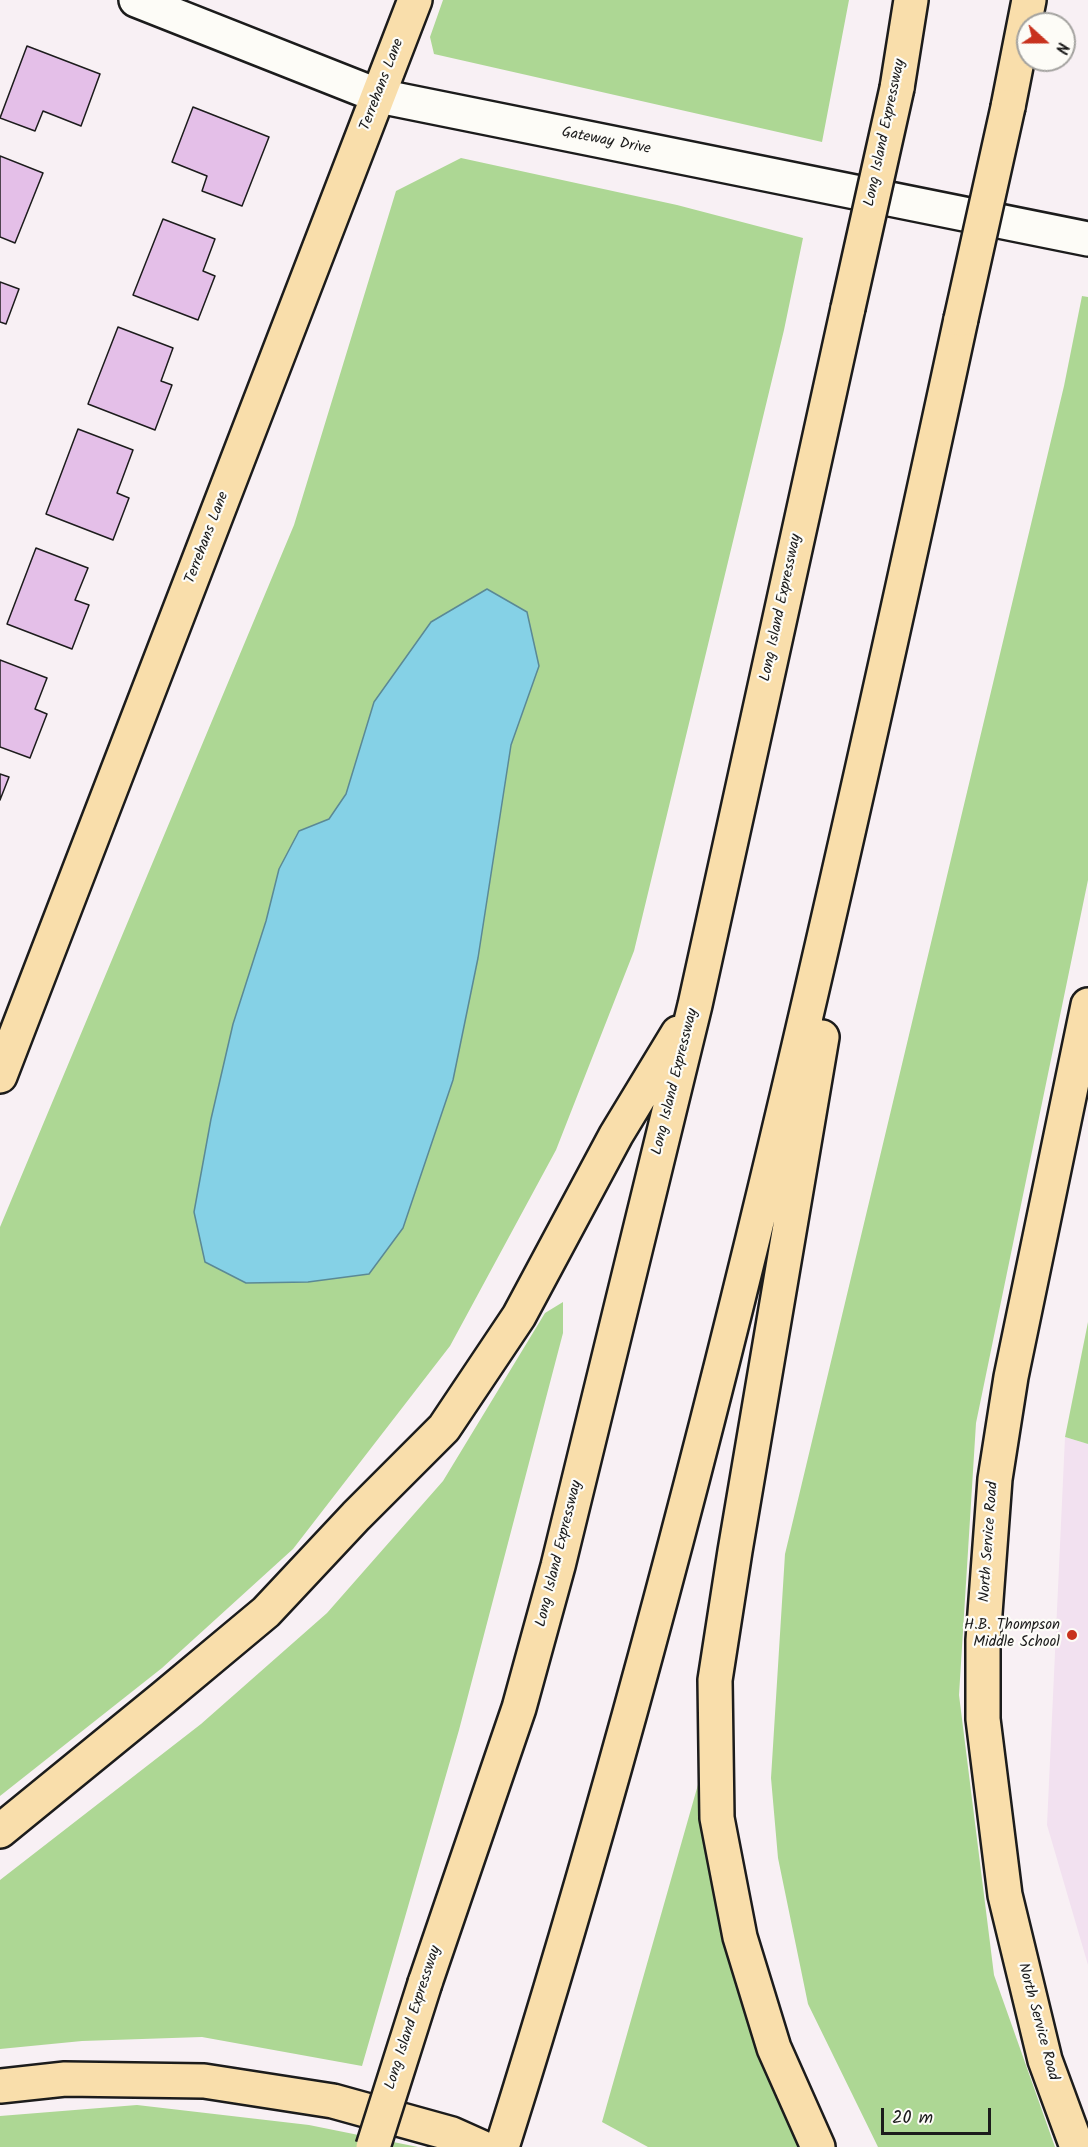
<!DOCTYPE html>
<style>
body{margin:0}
#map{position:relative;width:1088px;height:2147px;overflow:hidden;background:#f8f0f4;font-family:Kalam,sans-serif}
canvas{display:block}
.north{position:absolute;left:1016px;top:12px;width:60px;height:60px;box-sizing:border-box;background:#fdfcf7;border:2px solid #a3a29f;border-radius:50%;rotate:111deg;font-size:16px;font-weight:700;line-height:24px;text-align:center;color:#1c1c1c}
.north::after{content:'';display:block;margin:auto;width:21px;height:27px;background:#c8321e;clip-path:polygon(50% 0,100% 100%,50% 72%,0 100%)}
.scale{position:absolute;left:881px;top:2108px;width:110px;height:27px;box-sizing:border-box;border:3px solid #1c1c1c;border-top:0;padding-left:8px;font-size:18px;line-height:21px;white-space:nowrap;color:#1c1c1c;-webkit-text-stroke:4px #fdfcf7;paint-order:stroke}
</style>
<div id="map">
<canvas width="1088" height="2147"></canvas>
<div class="north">N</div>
<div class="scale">20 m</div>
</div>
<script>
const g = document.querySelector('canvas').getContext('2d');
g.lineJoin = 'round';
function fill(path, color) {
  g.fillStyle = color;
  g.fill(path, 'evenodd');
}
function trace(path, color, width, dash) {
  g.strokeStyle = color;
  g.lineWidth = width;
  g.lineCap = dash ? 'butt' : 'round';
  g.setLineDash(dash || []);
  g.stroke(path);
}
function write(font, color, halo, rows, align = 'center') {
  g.font = font + ' Kalam,sans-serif';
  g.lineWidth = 4.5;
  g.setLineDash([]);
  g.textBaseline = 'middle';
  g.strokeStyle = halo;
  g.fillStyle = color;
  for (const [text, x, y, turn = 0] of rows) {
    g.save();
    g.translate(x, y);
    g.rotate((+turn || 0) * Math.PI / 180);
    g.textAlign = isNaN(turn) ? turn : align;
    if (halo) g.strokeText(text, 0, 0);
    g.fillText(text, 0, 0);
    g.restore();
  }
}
const built = new Path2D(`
 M1065 1437 1088 1444V1965L1047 1825Z`);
const green = new Path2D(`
 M443 0H849L822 142 434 54 430 37Z
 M461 158 677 205 803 238 784 330 634 951 556 1150 450 1346 293 1549 162 1668 0 1796V1227L294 525 396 191Z
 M1082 296 1088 297V880L976 1423 959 1695 994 1975 1055 2147H878L808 2004 778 1858 771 1778 785 1554 1064 386Z
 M563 1302V1333L459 1730 362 2066 202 2037 82 2041 0 2049V1880L201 1724 327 1613 443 1481 545 1313Z
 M1088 1322V1444L1065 1437Z
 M707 1753 759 2046 798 2147H648L602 2122Z
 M137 2105 309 2125 418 2147H0V2116Z`);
const water = new Path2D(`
 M487 589 527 612 539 666 511 745 478 958 453 1080 403 1228 369 1274 308 1282 246 1283 205 1262 194 1212 211 1119 233 1024 266 921 279 869 299 831 329 819 346 794 374 702 431 622Z`);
const building = new Path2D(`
 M27 46 100 74 81 126 43 111 35 131 0 118Z
 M193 107 269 137 242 206 202 191 207 176 172 162Z
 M0 156 43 173 15 243 0 237Z
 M163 219 215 239 203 271 215 276 198 320 133 295Z
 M0 282 19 289 6 324 0 322Z
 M118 327 173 348 161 381 172 385 155 430 88 404Z
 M78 429 133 450 117 493 129 498 113 540 46 514Z
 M36 548 88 568 75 600 89 605 72 649 7 624Z
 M0 660 47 678 35 709 47 714 30 758 0 747Z
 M0 774 9 777 0 800Z`);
const minor = new Path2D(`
 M136 0 379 96 1088 239`);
const major = new Path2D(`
 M0 1076 415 0
 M1077 2147 1045 2060 1005 1895 983 1719V1640L995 1479 1011 1377 1088 1005`);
const highway = new Path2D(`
 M897 88 911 0
 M1008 107 1029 0
 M0 1831 163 1698 266 1612 356 1516 444 1428 519 1316 616 1135 678 1033
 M425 1983 519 1708 558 1566 695 1005 848 308
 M0 2086 65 2079 204 2081 333 2101 452 2134 481 2147
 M502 2147C691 1548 829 933 961 319
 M818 2147 774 2048 740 1937 717 1818 715 1680 735 1551 822 1037`);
const highwayBridge = new Path2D(`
 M848 308 897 88
 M961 319 1008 107
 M373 2147 425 1983`);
const markers = [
 [1072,1635,6,"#c8321e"]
];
const streetNames = [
 ["Terrehans Lane",383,85,-69],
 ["Long Island Expressway",886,133,-78],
 ["Gateway Drive",606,142,11],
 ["Terrehans Lane",208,538,-69],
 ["Long Island Expressway",782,608,-78],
 ["Long Island Expressway",676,1082,-76],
 ["North Service Road",990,1542,-86],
 ["Long Island Expressway",560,1554,-76],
 ["Long Island Expressway",414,2018,-72],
 ["North Service Road",1037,2022,75]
];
const poiNames = [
 ["H.B. Thompson",1060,1626],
 ["Middle School",1060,1643]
];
fill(built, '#f2e1f0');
fill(green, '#add794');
fill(water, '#85d1e6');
trace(water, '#5b8995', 1.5);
fill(building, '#e4bfe8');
trace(building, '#1c1c1c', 1.5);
trace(minor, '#1c1c1c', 38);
trace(major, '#1c1c1c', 38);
trace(highway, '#1c1c1c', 38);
trace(minor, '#fdfcf7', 33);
trace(major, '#f9deab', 33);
trace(highway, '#f9deab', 33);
trace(highwayBridge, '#1c1c1c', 38, []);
trace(highwayBridge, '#f9deab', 33);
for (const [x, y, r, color] of markers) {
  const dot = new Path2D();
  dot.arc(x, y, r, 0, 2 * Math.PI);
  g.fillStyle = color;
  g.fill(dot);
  trace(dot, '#fdfcf7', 2);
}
write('15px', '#1c1c1c', '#fdfcf7', streetNames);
write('15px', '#1c1c1c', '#fdfcf7', poiNames, 'right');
</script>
